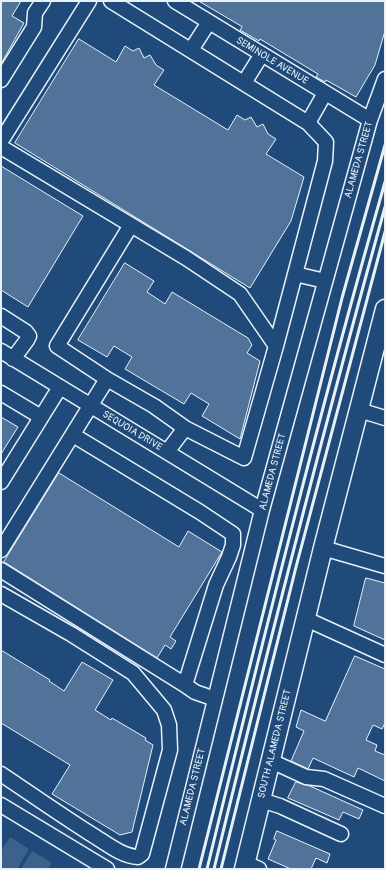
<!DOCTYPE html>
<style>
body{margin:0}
#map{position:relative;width:386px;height:870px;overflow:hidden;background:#1f4a7a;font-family:Pangolin,sans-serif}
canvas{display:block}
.frame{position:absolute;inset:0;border:2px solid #e8f1f8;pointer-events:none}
</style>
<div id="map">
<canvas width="386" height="870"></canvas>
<div class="frame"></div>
</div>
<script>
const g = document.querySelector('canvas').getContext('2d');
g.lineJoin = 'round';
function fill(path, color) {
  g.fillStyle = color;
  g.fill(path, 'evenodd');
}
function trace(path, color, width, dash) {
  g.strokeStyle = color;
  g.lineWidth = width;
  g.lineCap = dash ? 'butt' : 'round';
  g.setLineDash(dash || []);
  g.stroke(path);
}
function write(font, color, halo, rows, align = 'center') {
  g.font = font + ' Pangolin,sans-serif';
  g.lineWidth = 3.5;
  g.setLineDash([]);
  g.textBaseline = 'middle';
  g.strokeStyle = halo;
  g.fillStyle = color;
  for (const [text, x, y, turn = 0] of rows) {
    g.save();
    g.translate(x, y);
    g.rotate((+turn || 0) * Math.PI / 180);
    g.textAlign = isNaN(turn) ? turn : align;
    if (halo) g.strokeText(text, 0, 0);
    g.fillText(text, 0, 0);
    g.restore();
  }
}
const green = new Path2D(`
 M10 837 29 849 17 869H1V851Z
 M32 851 52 863 48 869H21Z`);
const building = new Path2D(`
 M1 1H21L12 16 24 23 1 64Z
 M199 1H385V31L375 65 356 97 326 80 325 82 316 77 318 74 260 39 259 41 240 30 242 27Z
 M79 39 116 62 125 46 133 51 139 48 144 58 150 55 156 65 164 70 154 85 228 130 237 115 245 120 251 117 257 127 263 124 268 134 276 139 266 154 304 177 291 221 250 288 15 143Z
 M1 166 83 216 28 307 1 290Z
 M125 263 154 281 147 292 165 304 172 292 248 338 252 345 247 353 260 361 240 439 202 416 209 404 191 393 184 404 125 369 132 357 114 346 107 357 78 340Z
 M1 417 18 427 1 454Z
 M59 473 179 547 188 531 222 552 170 637 176 641 171 649 165 645 157 658 4 562Z
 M366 578 385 583V640L354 626Z
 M1 650 50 680 49 681 64 691 82 662 113 680 95 710 111 720 112 718 146 738 145 740 153 745 132 832 120 835 52 794 70 765 1 723Z
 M355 656 385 669V723L382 729 373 725 366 740 377 745 375 751 385 755V781L358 768 354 777 313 758 308 769 291 761 304 731 296 727 301 710 325 721Z
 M296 782 310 786 363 810 359 819 343 812 339 820 288 798Z
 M277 831 330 854 327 863 316 858 311 869H291L268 859 276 840 274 839Z`);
const minor = new Path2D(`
 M111 1 308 123 326 142 325 161 276 346
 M175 1 370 120
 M191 50 209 22
 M1 80 34 27 35 13 43 1
 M244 83 262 54
 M308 123 325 93
 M1 141 89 1
 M1 147 186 258 240 294 276 346 244 458 185 428
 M295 274 325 281
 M1 316 26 332 29 336 27 340 13 359
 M1 351 262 510
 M107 379 57 346 131 225
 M1 393 41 417
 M359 410 385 418
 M73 435 200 512 233 534V545L229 557 216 585 185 685
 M1 482 60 387
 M323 548 385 566
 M1 550 107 379 154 406 185 428 167 452
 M1 570 185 685 195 692 215 699
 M1 594 71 634 133 673 164 710 169 725 170 750 142 854 138 857C121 856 106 843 91 834 61 815 31 794 1 774
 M306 619 385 655
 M271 761 306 777 324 779 385 806
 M261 800 280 806 341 834
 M1 805 107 869
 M245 863 259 869
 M173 869 262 510 370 120 385 79`);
const major = new Path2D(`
 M244 869 323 548 385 309`);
const rail = new Path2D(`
 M199 869 342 298 385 145
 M207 869C263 639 320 410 385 182
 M214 869C268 647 324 427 385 207
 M221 869 296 567 385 232`);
const streetNames = [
 ["SEMINOLE AVENUE",272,61,31],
 ["ALAMEDA STREET",359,160,-74],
 ["SEQUOIA DRIVE",132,431,31],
 ["ALAMEDA STREET",273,472,-75],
 ["SOUTH ALAMEDA STREET",275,744,-76],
 ["ALAMEDA STREET",193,787,-76]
];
fill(green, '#3c628c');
fill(building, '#517399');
trace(building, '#e8f1f8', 1);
trace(minor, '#e8f1f8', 17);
trace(major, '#e8f1f8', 21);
trace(minor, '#1f4a7a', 14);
trace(major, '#1f4a7a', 18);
trace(rail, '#e8f1f8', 3);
write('10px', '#e8f1f8', '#1f4a7a', streetNames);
</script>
